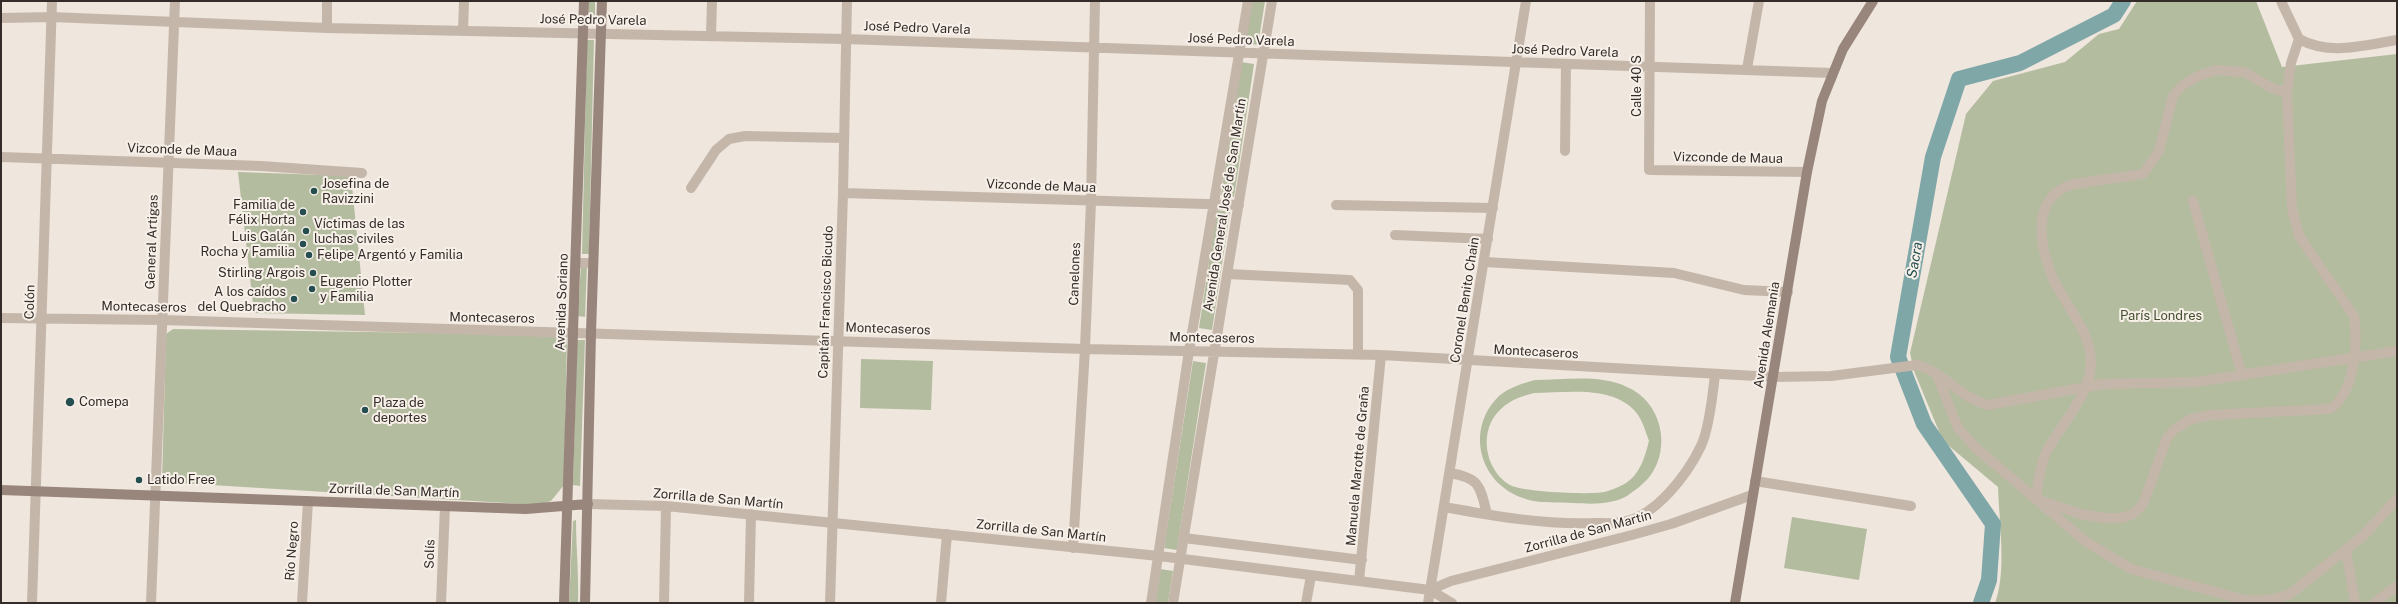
<!DOCTYPE html>
<meta charset="utf-8">
<style>
body{margin:0}
#map{position:relative;width:2398px;height:604px;overflow:hidden;background:#efe6dd;font-family:"Public Sans",sans-serif}
canvas{display:block}
.frame{position:absolute;inset:0;border:2px solid #342c29;pointer-events:none}
</style>
<div id="map">
<canvas width="2398" height="604"></canvas>
<div class="frame"></div>
</div>
<script>
const g = document.querySelector('canvas').getContext('2d');
g.lineJoin = 'round';
function fill(path, color) {
  g.fillStyle = color;
  g.fill(path, 'evenodd');
}
function trace(path, color, width, dash) {
  g.strokeStyle = color;
  g.lineWidth = width;
  g.lineCap = dash ? 'butt' : 'round';
  g.setLineDash(dash || []);
  g.stroke(path);
}
function write(font, color, halo, rows, align = 'center') {
  g.font = font + ' "Public Sans",sans-serif';
  g.lineWidth = 4;
  g.setLineDash([]);
  g.textBaseline = 'middle';
  g.strokeStyle = halo;
  g.fillStyle = color;
  for (const [text, x, y, turn = 0] of rows) {
    g.save();
    g.translate(x, y);
    g.rotate((+turn || 0) * Math.PI / 180);
    g.textAlign = isNaN(turn) ? turn : align;
    if (halo) g.strokeText(text, 0, 0);
    g.fillText(text, 0, 0);
    g.restore();
  }
}
const green = new Path2D(`
 M589 1H595V22H588Z
 M1252 1H1265L1258 45 1245 43Z
 M2137 1H2256L2282 67 2397 54V603H1995C2007 572 1999 521 1998 487L1943 441 1914 371 1910 353 1966 114 1993 81 2065 62 2099 34 2119 29Z
 M587 40H594L589 254H582Z
 M1241 62 1254 64 1234 197 1221 195Z
 M238 172 351 176 365 315 254 313Z
 M1217 210 1230 212 1212 330 1199 328Z
 M581 264H587L585 317 578 316Z
 M173 329 564 335 567 339 564 485 551 501 539 505 162 482 166 334Z
 M577 340H585L580 486 573 485Z
 M861 359 933 361 931 410 860 408Z
 M1193 361 1206 363 1177 550 1164 548Z
 M1535 380C1564 380 1600 374 1627 387 1661 401 1672 447 1650 476 1643 485 1635 490 1627 496 1612 505 1590 504 1574 503 1557 502 1538 504 1523 498 1479 483 1465 429 1499 396 1508 388 1523 383 1535 380ZM1534 393C1565 393 1610 385 1634 410 1642 418 1645 430 1649 441 1645 456 1641 473 1626 483 1621 486 1610 491 1604 492 1589 495 1522 492 1510 485 1484 470 1478 429 1501 409 1510 400 1522 396 1534 393Z
 M1792 517 1867 529 1859 580 1784 568Z
 M576 520C576 548 579 575 578 603H569L573 521Z
 M1160 569 1173 571 1168 603H1154Z`);
const river = new Path2D(`
 M1981 603 1989 580 1993 524 1924 424 1898 357 1933 157 1959 79 2020 63 2114 15 2123 1`);
const street = new Path2D(`
 M1650 1 1649 170 1807 172
 M2281 1 2299 39C2330 56 2364 45 2397 40
 M1 18 51 17 327 28 845 39 1832 73
 M327 28V1
 M463 31 464 1
 M711 35 712 1
 M1747 69 1759 1
 M2287 93 2270 87 2244 72 2216 70 2198 76 2183 85 2173 96 2159 151 2143 174 2074 184C2030 196 2039 245 2053 279 2063 300 2087 329 2090 352 2097 392 2061 421 2045 455 2039 469 2038 485 2036 499L2081 514 2105 518H2122L2133 514 2143 504 2167 438 2175 429 2191 419 2211 415 2330 409C2355 393 2358 343 2354 316L2299 236 2292 208 2287 93 2291 63 2299 39
 M1565 151 1566 64
 M1 157 261 166 362 173
 M691 188 716 150 729 139 745 136 844 138
 M843 193 1239 205
 M2193 201 2242 375
 M1336 205 1493 208
 M1395 235 1488 239
 M1485 262 1674 273 1744 290 1788 292
 M576 263H593
 M1228 274 1350 280 1358 290V354
 M1 318 162 320 1085 349 1381 355 1774 377 1831 376 1917 365C1944 372 1960 398 1988 405L2103 384 2196 382 2397 351
 M1936 373 1958 428 1975 447 2085 541 2131 569 2245 600C2262 602 2274 600 2290 594L2363 536 2397 499
 M1450 473C1480 478 1480 486 1487 514
 M1755 481 1911 506
 M588 504 666 506 1159 556 1430 590 1452 603
 M1444 507C1494 516 1544 525 1595 523 1604 523 1614 524 1623 522 1656 516 1687 475 1701 446 1709 429 1713 393 1715 374
 M1184 538 1362 560
 M1073 548 1085 349 1091 201 1095 1
 M2346 550 2355 603
 M1359 581 1381 355
 M1430 590 1451 581 1632 535 1671 524 1752 495
 M32 603 52 1
 M151 603 175 1
 M302 603 308 501
 M441 603 445 506
 M664 603 666 506
 M749 603 751 514
 M830 603 843 193 847 1
 M941 603 947 534
 M1151 603 1189 351 1248 1
 M1173 603 1272 1
 M1306 603 1311 576
 M1428 603 1526 1
 M2374 603 2397 586`);
const secondary = new Path2D(`
 M1 490 526 509 588 504
 M564 603 584 1
 M585 603 591 333 602 1
 M1735 603 1807 172 1822 101 1843 49 1873 1`);
const markers = [
 [314,191,4,"#244e50"],
 [303,212,4,"#244e50"],
 [306,231,4,"#244e50"],
 [303,244,4,"#244e50"],
 [309,255,4,"#244e50"],
 [313,273,4,"#244e50"],
 [312,289,4,"#244e50"],
 [294,299,4,"#244e50"],
 [70,402,5,"#244e50"],
 [365,410,4,"#244e50"],
 [139,480,4,"#244e50"]
];
const streetNames = [
 ["José Pedro Varela",593,20,1],
 ["José Pedro Varela",917,28,2],
 ["José Pedro Varela",1241,40,2],
 ["José Pedro Varela",1565,51,2],
 ["Calle 40 S",1637,86,-90],
 ["Vizconde de Maua",182,150,2],
 ["Vizconde de Maua",1728,158,1],
 ["Vizconde de Maua",1041,186,2],
 ["Avenida General José de San Martín",1225,205,-81],
 ["General Artigas",152,242,-88],
 ["Canelones",1075,274,-88],
 ["Coronel Benito Chain",1465,300,-81],
 ["Colón",30,302,-88],
 ["Avenida Soriano",562,302,-88],
 ["Capitán Francisco Bicudo",826,302,-88],
 ["Montecaseros",144,307,1],
 ["Montecaseros",492,318,1],
 ["Montecaseros",888,329,2],
 ["Avenida Alemania",1767,335,-81],
 ["Montecaseros",1212,338,1],
 ["Montecaseros",1536,352,3],
 ["Manuela Marotte de Graña",1358,466,-85],
 ["Zorrilla de San Martín",394,491,2],
 ["Zorrilla de San Martín",718,499,5],
 ["Zorrilla de San Martín",1041,531,6],
 ["Zorrilla de San Martín",1588,532,-15],
 ["Río Negro",292,551,-86],
 ["Solís",430,554,-88]
];
const poiNames = [
 ["Josefina de",322,184],
 ["Ravizzini",322,199],
 ["Familia de",295,205,"right"],
 ["Félix Horta",295,220,"right"],
 ["Víctimas de las",314,224],
 ["luchas civiles",314,239],
 ["Luis Galán",295,237,"right"],
 ["Rocha y Familia",295,252,"right"],
 ["Felipe Argentó y Familia",317,255],
 ["Stirling Argois",305,273,"right"],
 ["Eugenio Plotter",320,282],
 ["y Familia",320,297],
 ["A los caídos",286,292,"right"],
 ["del Quebracho",286,307,"right"],
 ["Comepa",79,402],
 ["Plaza de",373,403],
 ["deportes",373,418],
 ["Latido Free",147,480]
];
const parkNames = [
 ["París Londres",2161,316]
];
const waterNames = [
 ["Sacra",1915,260,-80]
];
fill(green, '#b3bc9f');
trace(river, '#80a7a8', 16);
trace(street, '#c5b6aa', 10);
trace(secondary, '#98867c', 10);
for (const [x, y, r, color] of markers) {
  const dot = new Path2D();
  dot.arc(x, y, r, 0, 2 * Math.PI);
  g.fillStyle = color;
  g.fill(dot);
  trace(dot, '#f7f0e9', 1.5);
}
write('13px', '#342c29', '#f7f0e9', streetNames);
write('13px', '#342c29', '#f7f0e9', poiNames, 'left');
write('13px', '#444f30', '#f7f0e9', parkNames);
write('italic 14px', '#244e50', '#f7f0e9', waterNames);
</script>
